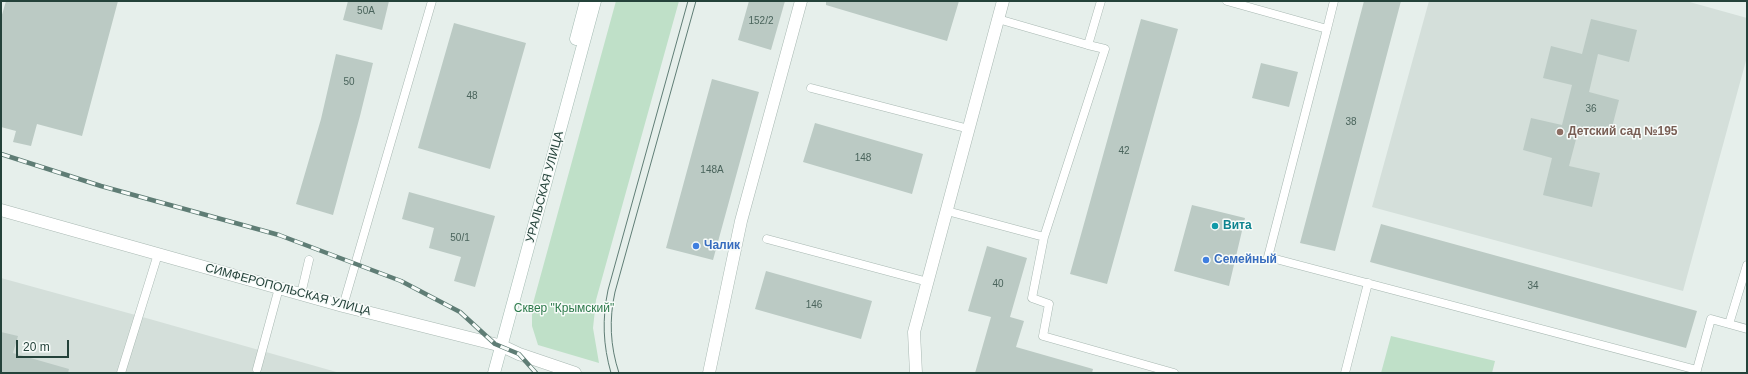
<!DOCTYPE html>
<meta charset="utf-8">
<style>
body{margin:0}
#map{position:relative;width:1748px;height:374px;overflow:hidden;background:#e6efeb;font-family:Helvetica,sans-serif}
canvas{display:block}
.frame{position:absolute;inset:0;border:2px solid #24423a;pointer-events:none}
.scale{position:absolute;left:16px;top:340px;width:53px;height:18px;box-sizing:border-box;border:2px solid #24423a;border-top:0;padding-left:5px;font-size:12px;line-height:14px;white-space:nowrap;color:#24423a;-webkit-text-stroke:3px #f7fbf9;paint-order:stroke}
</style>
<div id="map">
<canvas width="1748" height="374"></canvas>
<div class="frame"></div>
<div class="scale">20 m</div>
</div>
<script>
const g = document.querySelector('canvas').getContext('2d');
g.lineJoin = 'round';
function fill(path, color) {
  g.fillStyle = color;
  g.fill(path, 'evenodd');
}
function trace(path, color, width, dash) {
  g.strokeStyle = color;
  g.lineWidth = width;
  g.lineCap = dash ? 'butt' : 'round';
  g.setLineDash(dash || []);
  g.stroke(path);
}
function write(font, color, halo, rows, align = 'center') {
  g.font = font + ' Helvetica,sans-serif';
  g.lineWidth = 3;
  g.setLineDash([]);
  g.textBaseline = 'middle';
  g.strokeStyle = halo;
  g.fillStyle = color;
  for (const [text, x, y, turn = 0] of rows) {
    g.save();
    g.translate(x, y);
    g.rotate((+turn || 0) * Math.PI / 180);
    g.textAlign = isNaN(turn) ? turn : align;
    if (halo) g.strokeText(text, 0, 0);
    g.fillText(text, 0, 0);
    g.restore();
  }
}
const built = new Path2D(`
 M1429 1H1686L1747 18V57L1683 291 1372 207Z
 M1 278 139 316 340 373H1Z`);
const green = new Path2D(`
 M616 1H679L596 300 593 328 599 363 538 345 532 326V307Z
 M1391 336 1495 361 1492 373H1381Z`);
const building = new Path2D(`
 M6 1H118L82 136 37 124 31 146 13 142 16 131 1 127V18Z
 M348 1H389L382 30 343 20Z
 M749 1H785L771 50 738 40Z
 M826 1H959L947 41 826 5Z
 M1364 1H1401L1335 251 1300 243Z
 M1141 19 1178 29 1107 284 1070 274Z
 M1591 19 1637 30 1629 62 1598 54 1589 92 1619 100 1610 135 1579 128 1569 166 1600 173 1592 207 1543 195 1552 158 1523 150 1531 118 1562 125 1572 85 1543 78 1551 46 1582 54Z
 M454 23 526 43 490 169 418 148Z
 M336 54 373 63 360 116 333 215 296 204 321 119Z
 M1261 63 1298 72 1289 107 1252 98Z
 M712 79 759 92 713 260 666 248Z
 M815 123 923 154 912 194 803 162Z
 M409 192 495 216 475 287 454 281 461 257 429 248 434 228 402 219Z
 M1192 205 1245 218 1229 286 1174 271Z
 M1381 224 1697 311 1686 348 1370 262Z
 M987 246 1027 258 1010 317 1024 321 1016 347 1093 369 1092 373H975L991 317 968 311Z
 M766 271 872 301 861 339 755 309Z
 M1 332 18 336 13 353 69 369 68 373H1Z`);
const service = new Path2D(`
 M1227 1 1327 29 1334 1
 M998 19 1088 45 1101 1
 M1327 29 1268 257 1697 370
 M811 88 969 129
 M947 211 1044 237 1032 298 1049 304 1043 336 1174 373
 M1044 237 1105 49 1088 45
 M767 239 928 282
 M301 294 309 260
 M343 306 432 1
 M1729 324 1747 265
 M257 369 279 288
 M121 373 158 254
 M1345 373 1368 283
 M1696 373 1711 319 1747 329`);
const minor = new Path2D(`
 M916 373 914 332 1003 1`);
const tertiary = new Path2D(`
 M1 210 343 306 502 346 519 354 575 373
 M709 373 741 221 801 1`);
const secondary = new Path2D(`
 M576 39 586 1
 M494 373 595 1`);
const tram = new Path2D(`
 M611 373C603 345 602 319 608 290L688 1
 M619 373C610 346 609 319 615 292L696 1`);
const rail = new Path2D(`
 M1 154 101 186 279 235 401 281 460 312 495 344 519 354 536 373`);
const markers = [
 [1560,132,4,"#8d6e63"],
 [1215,226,4,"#0f9aa8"],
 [696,246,4,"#3f7fe0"],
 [1206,260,4,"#3f7fe0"]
];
const numberNames = [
 ["50А",366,11],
 ["152/2",761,21],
 ["50",349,82],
 ["48",472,96],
 ["36",1591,109],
 ["38",1351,122],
 ["42",1124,151],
 ["148",863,158],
 ["148А",712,170],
 ["50/1",460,238],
 ["40",998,284],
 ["34",1533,286],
 ["146",814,305]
];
const educationNames = [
 ["Детский сад №195",1568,132]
];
const streetNames = [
 ["УРАЛЬСКАЯ УЛИЦА",545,187,-75],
 ["СИМФЕРОПОЛЬСКАЯ УЛИЦА",288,290,15]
];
const cultureNames = [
 ["Вита",1223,226]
];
const shopNames = [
 ["Чалик",704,246],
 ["Семейный",1214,260]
];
const parkNames = [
 ["Сквер \"Крымский\"",564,309]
];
fill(built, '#d4dfda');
fill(green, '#bfe0c8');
fill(building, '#bbcac4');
trace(service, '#a8b8b2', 9);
trace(minor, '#a8b8b2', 13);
trace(tertiary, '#a8b8b2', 13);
trace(secondary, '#a4bbb3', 13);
trace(service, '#fff', 8);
trace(minor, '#fff', 12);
trace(tertiary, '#fff', 12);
trace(secondary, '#fff', 12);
trace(tram, '#5f7d75', 1);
trace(rail, '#5f7d75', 4.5);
trace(rail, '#f7fbf9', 3, [9]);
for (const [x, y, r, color] of markers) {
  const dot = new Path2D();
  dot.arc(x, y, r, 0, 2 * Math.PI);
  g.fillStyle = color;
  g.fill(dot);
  trace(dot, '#f7fbf9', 1.5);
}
write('10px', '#4a645c', null, numberNames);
write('bold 12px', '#785e54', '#f7fbf9', educationNames, 'left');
write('12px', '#24423a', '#f7fbf9', streetNames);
write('bold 12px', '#0d838f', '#f7fbf9', cultureNames, 'left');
write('bold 12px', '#366cbe', '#f7fbf9', shopNames, 'left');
write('12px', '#2d7a4b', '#f7fbf9', parkNames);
</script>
